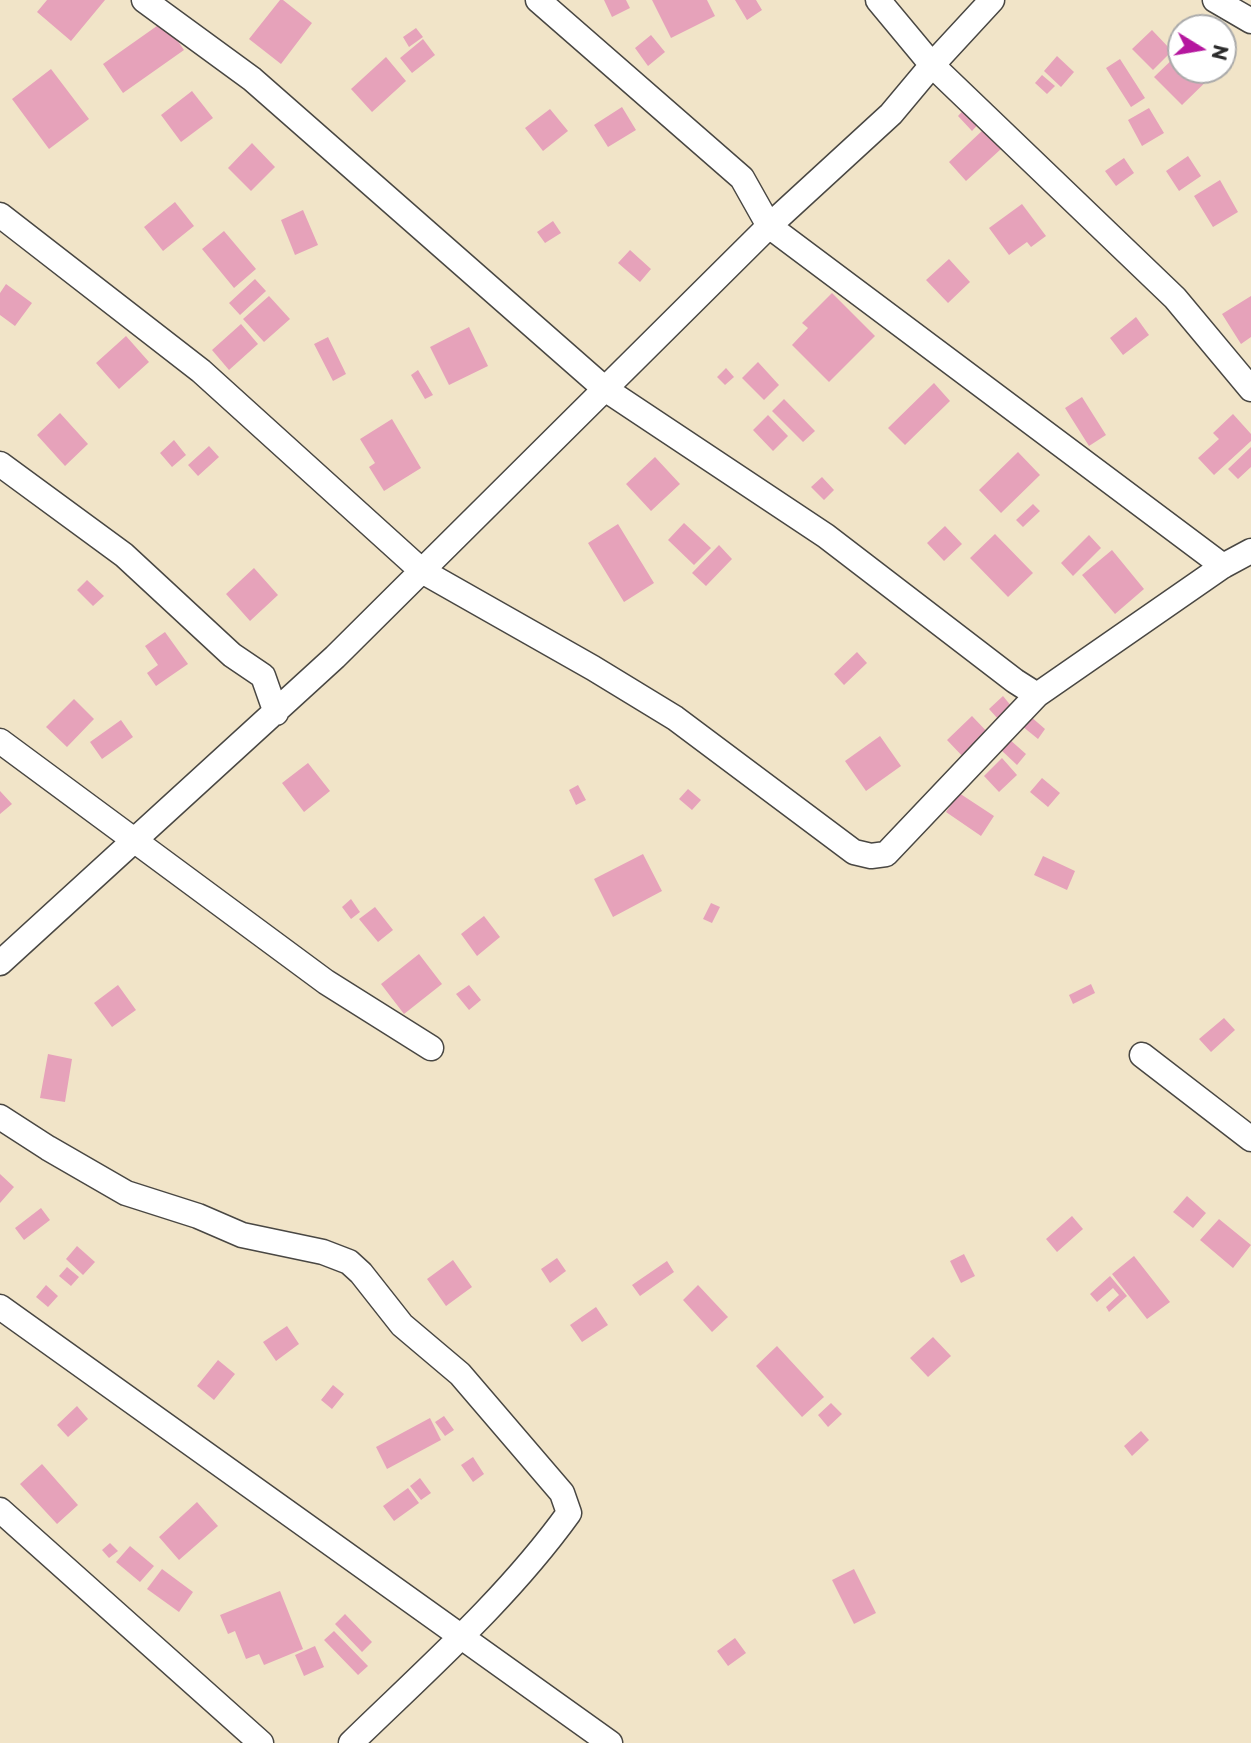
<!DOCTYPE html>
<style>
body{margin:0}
#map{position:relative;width:1251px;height:1743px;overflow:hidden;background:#f1e4c8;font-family:"Playpen Sans",sans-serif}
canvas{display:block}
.north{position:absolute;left:1167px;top:14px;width:70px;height:70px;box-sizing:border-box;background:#fff;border:2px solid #aaa;border-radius:50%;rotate:101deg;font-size:19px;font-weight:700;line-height:28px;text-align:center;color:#2b2b2b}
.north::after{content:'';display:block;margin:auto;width:24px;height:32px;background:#b5179e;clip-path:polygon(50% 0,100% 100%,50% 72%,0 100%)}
</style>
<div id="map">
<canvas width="1251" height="1743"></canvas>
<div class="north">N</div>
</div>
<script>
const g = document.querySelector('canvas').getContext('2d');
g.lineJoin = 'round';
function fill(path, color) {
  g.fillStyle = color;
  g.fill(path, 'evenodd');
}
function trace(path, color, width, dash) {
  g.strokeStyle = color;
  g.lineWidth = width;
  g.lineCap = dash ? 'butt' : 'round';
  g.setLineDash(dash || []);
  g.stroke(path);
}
const building = new Path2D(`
 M47 0H105L71 41 37 12Z
 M280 0H283L312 23 281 64 249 39Z
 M604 0H626L630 8 612 17Z
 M652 0H707L715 16 671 38Z
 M735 0H756L762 10 747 20Z
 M164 21 184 50 123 93 103 64Z
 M416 28 423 37 409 47 403 37Z
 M1152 30 1172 51 1153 70 1132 49Z
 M651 35 665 52 648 66 635 48Z
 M423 39 435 55 412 73 400 58Z
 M1181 51V70H1218L1182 105 1154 77Z
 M1057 56 1074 72 1061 87 1044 71Z
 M386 57 406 81 372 112 351 89Z
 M1120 59 1145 98 1131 107 1106 68Z
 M51 69 89 119 49 149 12 99Z
 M1042 75 1055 86 1047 94 1035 83Z
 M192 91 213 118 181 142 161 115Z
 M969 104 983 119 972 131 958 116Z
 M622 107 636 130 608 147 594 125Z
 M1149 108 1164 133 1142 146 1128 120Z
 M550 109 568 131 543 151 525 128Z
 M984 129 1001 149 966 181 949 162Z
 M252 143 275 167 251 191 228 168Z
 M1188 156 1201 176 1179 191 1166 171Z
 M1124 158 1134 173 1116 186 1105 171Z
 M1220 180 1238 212 1213 227 1194 196Z
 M175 202 194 226 163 251 144 227Z
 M1022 204 1046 236 1031 247 1027 242 1009 255 989 228Z
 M303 210 318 245 295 255 281 220Z
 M553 221 561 233 545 243 537 232Z
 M224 231 256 269 234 288 202 249Z
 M630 250 651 269 640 282 618 263Z
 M949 259 970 282 948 303 926 280Z
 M255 279 266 291 240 315 229 303Z
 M6 284 32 303 15 326 0 315V293Z
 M832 293 875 336 829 382 792 345 808 328 802 323Z
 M269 296 290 319 264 342 243 319Z
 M1251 296V337L1241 344 1222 314Z
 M1136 317 1149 335 1123 355 1110 338Z
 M241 324 258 344 229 370 212 350Z
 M469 327 488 366 449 385 430 347Z
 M126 336 149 362 119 389 96 363Z
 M328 337 346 374 333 381 314 344Z
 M758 362 779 385 764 400 742 378Z
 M726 368 734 377 725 385 717 377Z
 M418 370 433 395 425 399 411 375Z
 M934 383 950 401 905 445 888 428Z
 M1082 397 1106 435 1089 446 1065 408Z
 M784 399 815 431 803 442 772 411Z
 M60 413 88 444 65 466 37 435Z
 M1233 414 1251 434V441L1214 475 1198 458 1219 439 1213 433Z
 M768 415 788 436 773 451 753 430Z
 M392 419 421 468 384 491 369 467 375 463 360 439Z
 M174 440 186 455 172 467 160 453Z
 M209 446 219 457 198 476 188 465Z
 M1251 447V467L1238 479 1228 469Z
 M1018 452 1040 475 1001 513 979 490Z
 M655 457 680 484 651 511 626 484Z
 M822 477 834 490 824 500 811 487Z
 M1033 504 1040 511 1023 527 1016 520Z
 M684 523 711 548 694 565 668 540Z
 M618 524 654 583 624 602 588 543Z
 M945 526 962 544 944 561 927 543Z
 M995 534 1033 573 1008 597 970 558Z
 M1089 535 1101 548 1073 576 1061 563Z
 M719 545 732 559 706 586 692 573Z
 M1112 550 1144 589 1115 614 1082 575Z
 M254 568 278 595 250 621 226 594Z
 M87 580 104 596 93 606 77 590Z
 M165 632 188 664 156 686 147 673 158 665 145 646Z
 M857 652 867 663 844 685 834 674Z
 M1003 696 1012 707 999 720 989 709Z
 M74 699 94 719 67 747 46 727Z
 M972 716 991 736 966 760 947 740Z
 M1030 716 1045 729 1038 739 1022 726Z
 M121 720 133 737 102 759 90 742Z
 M880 736 901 766 866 791 845 761Z
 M1009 739 1026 754 1017 765 1000 749Z
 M1002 758 1017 775 999 792 984 776Z
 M308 763 330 791 304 812 282 783Z
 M1042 778 1060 793 1048 807 1030 792Z
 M578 785 586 800 576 805 569 790Z
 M688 789 701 800 692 810 679 799Z
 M0 791 12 804 0 814Z
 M959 793 994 816 981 836 946 812Z
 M643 854 662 891 613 917 594 879Z
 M1043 856 1075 871 1067 890 1034 875Z
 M351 899 360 912 351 919 342 907Z
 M711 903 720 907 712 923 703 919Z
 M375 907 393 930 378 942 359 919Z
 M484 916 500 937 477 956 461 934Z
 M419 954 442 984 404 1014 381 984Z
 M1091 984 1095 993 1073 1004 1069 995Z
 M118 985 136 1010 112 1027 94 1003Z
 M469 985 481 1000 469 1010 456 994Z
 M1224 1018 1235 1030 1211 1052 1199 1039Z
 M48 1054 72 1059 65 1102 40 1098Z
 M0 1174 14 1187 0 1203Z
 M1187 1196 1206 1213 1193 1228 1173 1212Z
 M41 1208 50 1220 24 1240 15 1228Z
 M1072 1216 1083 1229 1057 1252 1046 1239Z
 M1219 1219 1251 1245 1233 1268 1200 1240Z
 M77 1246 95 1262 83 1275 66 1259Z
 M964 1254 975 1276 961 1283 950 1261Z
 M1134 1256 1170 1302 1147 1319 1112 1274Z
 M557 1258 566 1271 550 1283 541 1269Z
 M453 1260 472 1287 446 1306 427 1279Z
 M667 1261 674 1272 640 1296 632 1285Z
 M67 1267 79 1277 71 1286 59 1276Z
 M1110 1276 1127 1296 1109 1312 1106 1307 1119 1295 1113 1288 1097 1302 1090 1294Z
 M46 1285 58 1296 48 1307 36 1297Z
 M698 1285 728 1317 712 1332 683 1300Z
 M596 1307 608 1325 582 1342 570 1325Z
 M287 1326 299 1344 276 1361 263 1342Z
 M933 1337 951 1356 928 1377 910 1358Z
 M777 1346 824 1397 802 1417 756 1366Z
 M218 1360 235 1374 214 1400 197 1386Z
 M333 1385 344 1394 332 1409 321 1400Z
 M831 1403 842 1414 828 1427 818 1415Z
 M77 1406 88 1419 68 1437 57 1425Z
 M444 1416 454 1430 445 1436 435 1422Z
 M430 1418 441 1440 387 1469 376 1447Z
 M1141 1431 1149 1440 1132 1456 1124 1446Z
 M473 1457 484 1474 473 1482 461 1465Z
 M42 1464 78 1505 57 1524 20 1484Z
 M420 1478 431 1493 421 1500 410 1486Z
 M408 1488 419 1503 394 1521 383 1506Z
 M197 1502 218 1526 179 1560 159 1537Z
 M110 1543 118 1551 109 1558 102 1550Z
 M130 1546 154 1566 140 1582 116 1562Z
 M162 1569 193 1592 179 1612 147 1589Z
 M854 1569 876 1613 854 1624 832 1580Z
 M280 1591 303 1649 264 1665 259 1654 246 1659 235 1631 228 1634 220 1615Z
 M345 1614 372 1642 362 1652 335 1624Z
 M334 1631 368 1666 358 1675 324 1640Z
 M735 1638 746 1653 728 1666 717 1651Z
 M315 1646 324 1667 304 1676 295 1655Z`);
const street = new Path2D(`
 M144 0 252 79 605 389 826 536 1015 681 1037 695
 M538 0 742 178 769 226 1223 566
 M878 0 932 65 1175 298 1251 389
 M1215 0 1251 21
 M0 215 201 371 422 571 593 668 675 718 854 852 871 856 886 854 1037 695 1223 566 1251 551
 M0 464 124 555 232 655 263 676 276 713
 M0 741 326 982 431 1048
 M0 963 335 657 769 226 891 114 932 65 992 0
 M1142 1055 1251 1139
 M0 1117 48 1148 126 1193 198 1216 242 1235 323 1252 349 1262 361 1273 402 1325 460 1374 562 1493 569 1513C507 1599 427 1669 351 1743
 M0 1307 610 1743
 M0 1510 261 1743`);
fill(building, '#e6a2ba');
trace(street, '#494743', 27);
trace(street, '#fff', 24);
</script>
